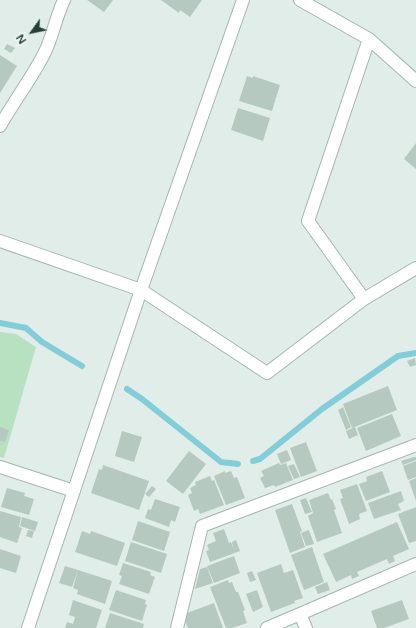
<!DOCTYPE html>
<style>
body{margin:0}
#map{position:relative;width:416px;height:628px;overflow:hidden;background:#e1ede8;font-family:"Varela Round",sans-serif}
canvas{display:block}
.north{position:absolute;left:12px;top:12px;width:40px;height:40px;-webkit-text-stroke:3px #f2f9f6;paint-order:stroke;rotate:237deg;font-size:11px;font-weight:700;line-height:16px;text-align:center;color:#1f4037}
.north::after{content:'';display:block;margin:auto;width:14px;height:18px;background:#1f4037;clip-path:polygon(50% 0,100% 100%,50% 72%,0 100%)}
</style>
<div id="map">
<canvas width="416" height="628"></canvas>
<div class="north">N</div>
</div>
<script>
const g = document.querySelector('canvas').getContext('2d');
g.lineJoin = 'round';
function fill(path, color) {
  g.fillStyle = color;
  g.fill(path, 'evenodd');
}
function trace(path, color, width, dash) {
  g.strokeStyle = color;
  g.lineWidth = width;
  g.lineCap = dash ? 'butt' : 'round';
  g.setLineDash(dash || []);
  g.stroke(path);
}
const green = new Path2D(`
 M0 332 16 334 36 347 4 458 0 457Z`);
const stream = new Path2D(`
 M0 323 26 328 42 342 82 366
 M127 389 142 399 221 462 238 464
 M253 461 260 459 322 409 398 356 416 353`);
const building = new Path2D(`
 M87 0H113L104 12Z
 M161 0H202L190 17 180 10 179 13Z
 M7 44 15 48 11 53 4 49Z
 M0 55 17 66 0 93Z
 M247 76 253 78V76L280 85 272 111 239 101Z
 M238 108 270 118 263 141 231 130Z
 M416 143V169L404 159Z
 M415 358 416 365 410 367 407 361Z
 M388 386 397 410 352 428 343 404Z
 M343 407 351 427 346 430 338 410Z
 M392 414 401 436 366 451 357 428Z
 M0 427 9 430 5 442 0 441Z
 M355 427 358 435 349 439 346 431Z
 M122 431 142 437 134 462 115 456Z
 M306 442 317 471 301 477 290 448Z
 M287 450 291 460 281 464 277 454Z
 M189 451 206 464 183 494 166 481Z
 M414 457H416V460L403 465 401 461Z
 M416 461V477L408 480 403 466Z
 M279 463 280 465 286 463 293 480 275 487 274 485 265 488 260 478 264 476 261 471Z
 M294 464 300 477 294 479 288 466Z
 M103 465 149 481 139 510 91 493 99 469 102 470Z
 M225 471V473L231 471 234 478 237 477 245 498 226 505 214 476Z
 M382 471 390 492 366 501 359 484 367 481 366 477Z
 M210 476 212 481 214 480 224 505 200 514 198 509 194 511 188 495 192 493 190 488 196 485 195 482Z
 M416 478V501L409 481Z
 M357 484 367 511 359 514 360 519 349 524 340 499 343 498 340 490Z
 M152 486 156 489 149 497 145 494Z
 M7 488 25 493 24 496 34 499 29 515 1 507Z
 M401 491 404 501 398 504 401 510 374 519 368 503Z
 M328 493 331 500 332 499 336 509 334 510 342 533 317 542 308 516 313 513 309 500Z
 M306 498 312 512 305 514 300 500Z
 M155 499 180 507 175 522 171 520 169 527 145 518 148 509 151 510Z
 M292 504 302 531 300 532 305 547 290 553 275 510Z
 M416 507V541L409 543 398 514Z
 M0 511 21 517 19 527 22 528 17 543 0 537Z
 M22 517 38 522 35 531 20 526Z
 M138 521 170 532 164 551 132 540Z
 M397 522 409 549 393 556 395 561 389 564 387 559 357 572 359 576 352 579 351 575 336 582 323 554Z
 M224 529 229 543 231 542 233 548 232 542 236 540 240 551 210 562 206 551 209 550 207 545 216 541 213 533Z
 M28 530 34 531 32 538 26 536Z
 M309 530 314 544 306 546 301 533Z
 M82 531 90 534 91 531 125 543 117 566 75 552Z
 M131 542 167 554 161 573 125 561Z
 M312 547 324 582 304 590 291 555Z
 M0 549 21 556 16 573 0 568Z
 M234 556 240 573 214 583 207 566Z
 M123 563 151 572 150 575 155 577 149 594 119 584 122 576 119 575Z
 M281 564 284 573 293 570 303 598 294 601 295 603 271 612 257 573Z
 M65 566 78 570 72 587 59 583Z
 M207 567 213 583 195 589 200 569Z
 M78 570 112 581 105 604 77 594 78 590 73 588Z
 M252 571 256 580 250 582 247 573Z
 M228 580 229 583 232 582 236 592H238L245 610 243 611 247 623 232 628H226L210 587Z
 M327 582 330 590 318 594 315 587Z
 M116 590 146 600 145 604 147 605 142 621 109 610Z
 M257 590 263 607 253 612 246 594Z
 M73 600 102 610 96 628H65L67 622 73 624 75 617 69 615Z
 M402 600 409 619 384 628H377L371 611Z
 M214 603 223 628H188L185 621 187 613Z
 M110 613 144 624 143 628H105Z`);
const street = new Path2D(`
 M300 0 369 39 416 81
 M0 126C14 101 32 78 45 52 53 35 56 17 64 0
 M0 241 141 290 267 373 364 299 416 268
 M364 299 308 221 369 39
 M0 467 74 491
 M300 614 416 564
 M28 628 141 290 243 0
 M177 628 202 526 416 445
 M267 628 300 614 306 628`);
fill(green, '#b8e1c2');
trace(stream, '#83cdd9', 6);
fill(building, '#b6c9c1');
trace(street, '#a3b6af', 14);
trace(street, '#fff', 12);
</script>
